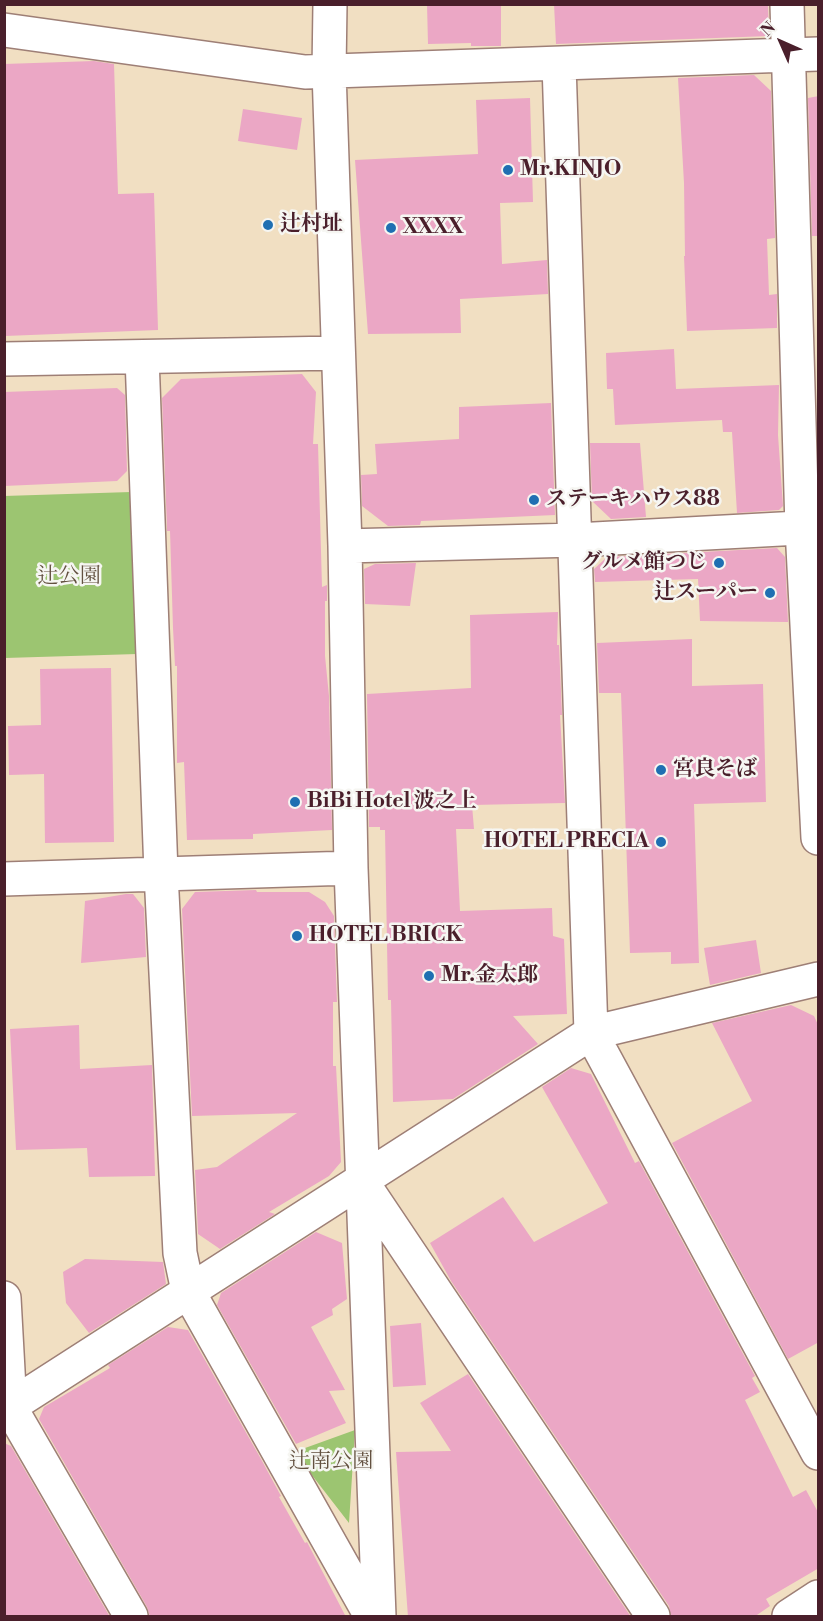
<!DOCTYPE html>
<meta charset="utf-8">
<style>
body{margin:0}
#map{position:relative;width:823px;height:1621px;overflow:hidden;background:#f1dfc2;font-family:"Libre Bodoni",serif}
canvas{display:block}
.frame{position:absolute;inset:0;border:6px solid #4a1f2b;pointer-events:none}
.north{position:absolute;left:751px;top:12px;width:60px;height:60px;-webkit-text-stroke:4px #f6f6f2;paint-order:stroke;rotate:315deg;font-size:16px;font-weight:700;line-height:24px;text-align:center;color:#4a1f2b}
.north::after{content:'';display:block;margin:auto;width:21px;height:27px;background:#4a1f2b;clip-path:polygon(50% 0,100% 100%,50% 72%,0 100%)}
</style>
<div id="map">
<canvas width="823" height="1621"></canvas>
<div class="frame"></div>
<div class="north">N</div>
</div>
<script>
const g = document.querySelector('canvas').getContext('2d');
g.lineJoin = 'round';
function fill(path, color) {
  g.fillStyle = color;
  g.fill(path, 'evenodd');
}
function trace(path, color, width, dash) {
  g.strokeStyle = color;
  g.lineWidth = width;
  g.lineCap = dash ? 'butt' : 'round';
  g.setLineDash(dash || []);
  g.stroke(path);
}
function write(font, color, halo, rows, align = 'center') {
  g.font = font + ' "Libre Bodoni","Noto Serif JP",serif';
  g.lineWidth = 5;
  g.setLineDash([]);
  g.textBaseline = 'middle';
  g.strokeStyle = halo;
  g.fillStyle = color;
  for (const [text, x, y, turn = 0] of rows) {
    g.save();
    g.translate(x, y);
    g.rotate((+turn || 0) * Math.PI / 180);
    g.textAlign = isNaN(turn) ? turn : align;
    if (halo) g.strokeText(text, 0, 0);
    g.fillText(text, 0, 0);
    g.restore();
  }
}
const green = new Path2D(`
 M131 492 137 654 5 658 4 496Z
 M355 1430 349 1523 294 1452Z`);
const building = new Path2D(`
 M427 4H501V46H471V43L428 44Z
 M554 4H768L769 36 556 44Z
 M94 61 114 64 118 194 154 193 158 330 5 336 4 64Z
 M754 75 771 91 775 238 767 239 769 295 777 294V328L687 331 684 256H685L684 183 678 78Z
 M819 96V236H812L808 98Z
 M530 98 533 202 500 203 502 264 547 260 548 294 460 299 461 333 368 334 355 160 478 154 476 100Z
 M243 109 302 118 297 150 238 141Z
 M674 349 676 389 779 385 778 435 783 506 779 510 737 513 732 432H723L722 420 615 425 613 389H607L606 353Z
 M302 374 316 392 313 444H318L322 587 327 585V601H325V656L329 696 332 830 253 834V839L187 840 184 762 177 763V666H175L173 628 170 531H167V528L162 398 181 379Z
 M117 388 125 395 127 471 117 481 4 486V392Z
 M551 403 555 515 421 521 420 525 388 526 362 506 361 475 377 474 375 444 459 439V407Z
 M590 443H640L646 517 611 519 592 501Z
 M777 548 785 557 788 622 700 621 698 579 595 582 594 569 607 557Z
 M416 563 410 606 365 604 364 569 375 564Z
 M558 612 557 645H559L562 715H560L565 803 472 805 474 829H456L460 911 552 908 553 936 564 939 567 1014 513 1016 538 1044 453 1099 393 1102 391 1000H388L385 830H380V827H369L367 694 471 688 470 615Z
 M692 639V686L763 684 766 802 694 804 699 963 671 964V952L630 953 621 693H599L597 643Z
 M111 668 114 842 45 843 44 774 9 775 8 726 41 725 40 669Z
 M256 890 257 892H309L325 902 334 916 337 1002H333V1066H336L341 1162 329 1176 269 1212 275 1214 220 1249 198 1234 195 1170 217 1167 297 1113 192 1116 182 909 195 892Z
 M126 894H133L144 908 146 957 81 963 85 901Z
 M756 940 761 973 710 985 704 948Z
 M791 1005 814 1016 819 1027V1342L788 1359 672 1143 752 1101 712 1023Z
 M79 1025 80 1069 152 1065 155 1176 89 1177 87 1148 16 1150 10 1029Z
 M571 1068 591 1074 635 1163 639 1161 755 1376 752 1378 760 1392 745 1400 793 1497 806 1490 819 1514V1568L766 1599 770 1606 754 1617H671L669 1606 451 1281 430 1243 503 1197 534 1242 608 1203 542 1087Z
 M316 1232 342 1243 347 1299 332 1309 333 1315 311 1327 345 1390 329 1391 346 1423 296 1444 217 1305 221 1293Z
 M85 1259 163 1262 166 1284 89 1333 66 1303 63 1272Z
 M421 1323 426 1385 393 1387 390 1326Z
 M168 1327 188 1330 261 1459 281 1496 279 1497 305 1543 307 1542 346 1617H150L147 1607 39 1419 44 1407 110 1368 108 1365Z
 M468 1374 631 1617H408L396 1452 451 1451 420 1403Z
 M4 1443 11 1446 110 1617H4Z`);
const minor = new Path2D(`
 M330 4 329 71 345 546 351 868 379 1616
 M787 4 802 528 818 838
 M4 30 305 72 818 54
 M559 64 591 1033 818 1453
 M142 357 161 873 180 1253 188 1291 371 1616
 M4 359 338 353
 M345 546 576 540 818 527
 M4 879 351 868
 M362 1182 653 1616
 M4 1298 10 1407 131 1616
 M4 1410 591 1033 818 979
 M789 1616 818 1597`);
const markers = [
 [508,170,6,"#1f6fb2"],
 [268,225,6,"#1f6fb2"],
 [391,228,6,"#1f6fb2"],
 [534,500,6,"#1f6fb2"],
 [719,563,6,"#1f6fb2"],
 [770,593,6,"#1f6fb2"],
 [661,770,6,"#1f6fb2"],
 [295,802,6,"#1f6fb2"],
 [661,842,6,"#1f6fb2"],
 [297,936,6,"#1f6fb2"],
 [429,976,6,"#1f6fb2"]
];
const poiNames = [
 ["Mr.KINJO",520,170],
 ["辻村址",280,225],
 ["XXXX",403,228],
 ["ステーキハウス88",546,500],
 ["グルメ館つじ",707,563,"right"],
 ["辻スーパー",758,593,"right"],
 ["宮良そば",673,770],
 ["BiBi Hotel 波之上",307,802],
 ["HOTEL PRECIA",649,842,"right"],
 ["HOTEL BRICK",309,936],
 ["Mr.金太郎",441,976]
];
const parkNames = [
 ["辻公園",69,577],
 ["辻南公園",331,1462]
];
fill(green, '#9cc571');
fill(building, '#eba7c5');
trace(minor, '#9e7f76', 36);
trace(minor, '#fff', 33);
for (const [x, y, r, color] of markers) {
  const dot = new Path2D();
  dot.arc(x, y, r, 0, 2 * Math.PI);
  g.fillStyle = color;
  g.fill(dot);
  trace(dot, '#f6f6f2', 2);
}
write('bold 21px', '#4a1f2b', '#f6f6f2', poiNames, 'left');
write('21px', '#635140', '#f6f6f2', parkNames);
</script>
